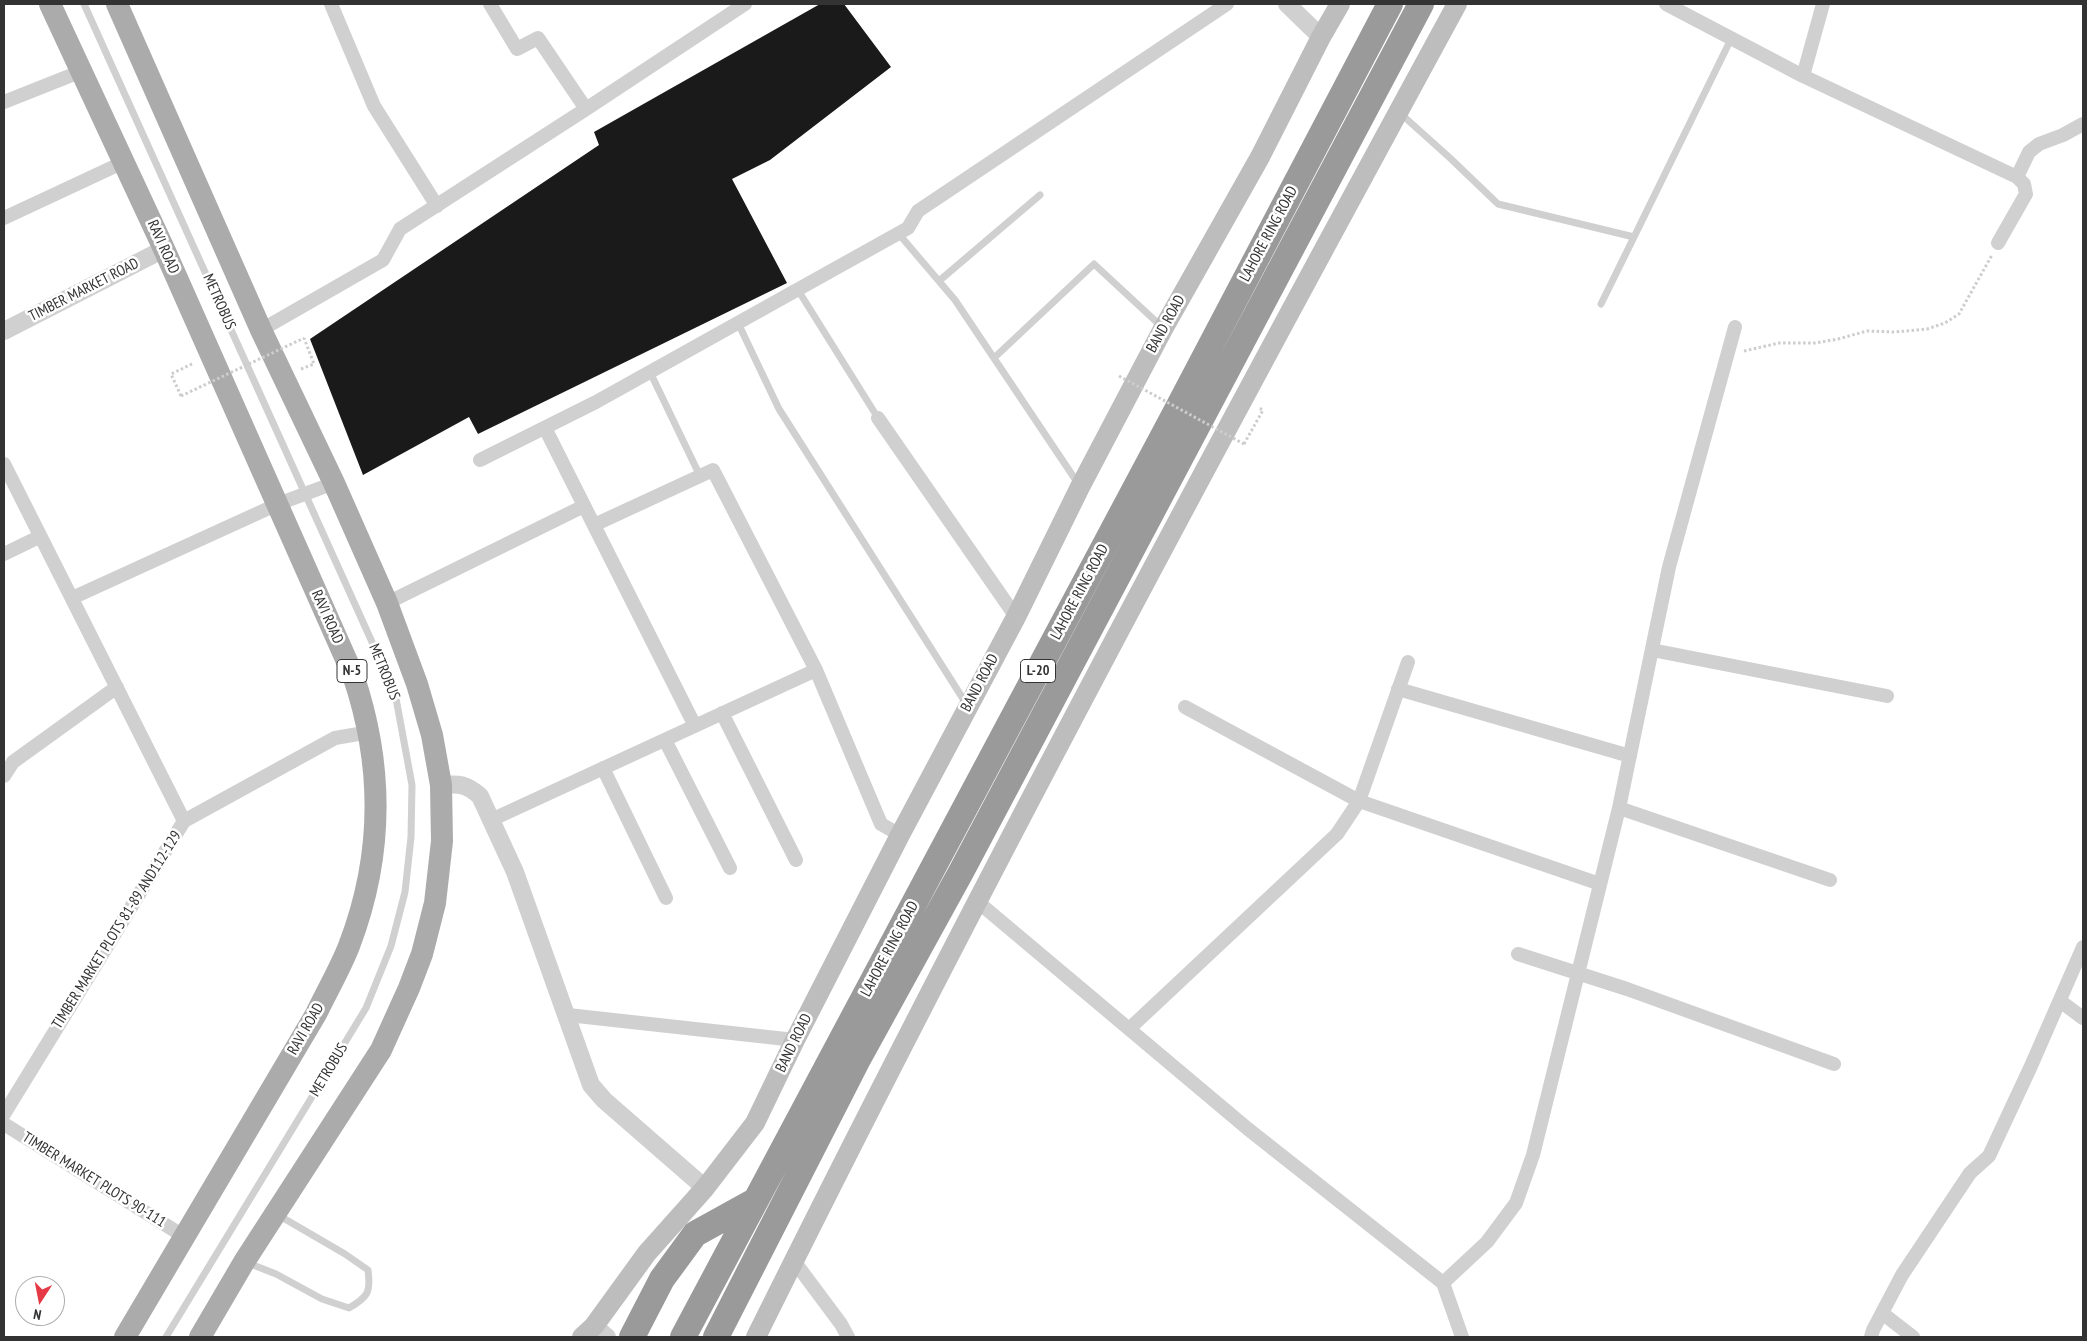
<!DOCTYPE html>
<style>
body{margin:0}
#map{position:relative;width:2087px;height:1341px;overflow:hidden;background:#fff;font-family:"PT Sans Narrow",sans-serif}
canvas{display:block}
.frame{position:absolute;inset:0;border:5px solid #333;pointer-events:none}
.north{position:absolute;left:15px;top:1276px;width:50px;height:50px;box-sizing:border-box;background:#fff;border:1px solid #adadad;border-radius:50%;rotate:191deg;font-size:14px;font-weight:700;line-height:20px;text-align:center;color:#333}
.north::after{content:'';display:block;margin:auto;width:18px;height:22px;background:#e63946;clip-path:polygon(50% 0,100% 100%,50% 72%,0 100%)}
</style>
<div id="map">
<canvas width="2087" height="1341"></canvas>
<div class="frame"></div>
<div class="north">N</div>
</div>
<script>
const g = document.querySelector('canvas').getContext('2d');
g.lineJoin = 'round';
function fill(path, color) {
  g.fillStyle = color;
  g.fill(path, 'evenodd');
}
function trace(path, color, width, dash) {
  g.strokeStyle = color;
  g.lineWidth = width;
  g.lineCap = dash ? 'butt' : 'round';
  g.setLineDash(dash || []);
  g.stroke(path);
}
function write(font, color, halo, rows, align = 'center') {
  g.font = font + ' "PT Sans Narrow",sans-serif';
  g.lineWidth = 5;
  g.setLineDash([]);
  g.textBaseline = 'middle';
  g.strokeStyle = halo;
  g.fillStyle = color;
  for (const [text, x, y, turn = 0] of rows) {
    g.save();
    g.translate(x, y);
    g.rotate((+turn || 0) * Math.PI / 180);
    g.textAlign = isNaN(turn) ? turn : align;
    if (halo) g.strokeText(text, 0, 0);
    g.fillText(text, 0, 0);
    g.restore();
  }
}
const building = new Path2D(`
 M820 4H844L891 67 770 160 732 179 787 283 478 434 469 417 363 475 310 339 599 145 594 132Z`);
const path = new Path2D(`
 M1744 351 1779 343H1815L1838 339 1867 331 1895 332 1927 329 1945 323 1959 314 1992 255
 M301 369 314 364 304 338
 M181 396 171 374 194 363
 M1244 444 1263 410 1259 408`);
const service = new Path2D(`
 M84 4 395 693 412 785 411 837 405 892 391 946 366 1008 166 1337
 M1401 114 1450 158 1498 204 1634 237 1732 37
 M898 233 955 300 1079 485
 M939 281 1040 195
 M798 290 878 418
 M1601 304 1634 237
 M738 323 779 409 967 705
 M994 358 1094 264 1162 327
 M650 372 700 476
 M248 1263 276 1274 322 1299 349 1308C368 1297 371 1292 368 1270L345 1254 278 1215`);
const minor = new Path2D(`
 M331 4 374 106 437 206
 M490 4 517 49 538 38 586 109
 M1666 4 1803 76 2017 177 2024 184 2026 194 1998 243
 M1803 76 1823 4
 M4 102 82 71
 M2017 177 2029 152 2039 144 2063 135 2083 124
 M4 218 124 162
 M261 330 383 260 400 229 586 109 745 4
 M878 418 1016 617
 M545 428 695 726
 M480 460 596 402 908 228 918 211 1227 4
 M4 464 184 821
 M594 525 713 470 816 670 881 824 900 835
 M4 554 39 537
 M72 598 278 504 334 483
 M387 603 584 506
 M1652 650 1887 696
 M1398 689 1630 756
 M1185 707 1359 801 1600 884
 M722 713 796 860
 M665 740 730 868
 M603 768 666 898
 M4 776 13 762 117 687
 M1619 808 1830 880
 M491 820 816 670
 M978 902 1248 1129 1443 1283 1462 1337
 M1518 954 1627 989 1834 1064
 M2060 1001 2083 1018
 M568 1015 795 1040
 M1129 1029 1337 834 1359 801 1408 662
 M4 1114 184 821 335 738 370 732
 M4 1124 185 1237
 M794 1261 841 1324 848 1337
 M1443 1283 1487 1242 1516 1203 1533 1155 1619 808 1669 567 1735 327
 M1882 1313 1913 1337
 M1871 1337 1873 1330 1902 1275 1970 1173 1989 1156 2031 1066 2083 947`);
const tertiary = new Path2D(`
 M1287 4 1321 37
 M4 331 164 249
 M441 785C459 784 465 783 480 796L515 872 591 1085 604 1100 705 1188
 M594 1326 607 1337`);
const secondary = new Path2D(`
 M582 1337 594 1326 647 1253 705 1188 755 1123 795 1040 900 835 1016 617 1080 487 1163 329 1260 157 1321 37 1340 4
 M756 1337C979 887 1217 445 1457 4`);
const primary = new Path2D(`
 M50 4 164 249 353 675C384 766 384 855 349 946 340 969 327 991 316 1014L125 1337
 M117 4 261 330 334 483 387 603 417 684 432 735 441 785 442 841 435 903 422 954 409 988 381 1050 244 1262 200 1337`);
const motorway = new Path2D(`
 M632 1337 662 1279 695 1234 753 1202
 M683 1337 1172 419 1390 4
 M716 1337 857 1061 961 872 1421 4`);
const pathBridge = new Path2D(`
 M1119 376 1244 444
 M181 396 304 338`);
const shields = [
 [352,671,30],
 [1038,671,35]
];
const shieldNames = [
 ["N-5",352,671],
 ["L-20",1038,671]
];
const streetNames = [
 ["LAHORE RING ROAD",1269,234,-62],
 ["RAVI ROAD",163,247,66],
 ["TIMBER MARKET ROAD",84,290,-27],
 ["METROBUS",219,302,66],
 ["BAND ROAD",1166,324,-61],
 ["LAHORE RING ROAD",1080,592,-62],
 ["RAVI ROAD",327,617,66],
 ["METROBUS",384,672,68],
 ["BAND ROAD",980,683,-62],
 ["TIMBER MARKET PLOTS 81-89 AND112-129",117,930,-58],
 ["LAHORE RING ROAD",890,949,-62],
 ["RAVI ROAD",306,1029,-60],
 ["BAND ROAD",794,1043,-64],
 ["METROBUS",329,1070,-59],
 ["TIMBER MARKET PLOTS 90-111",94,1180,32]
];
fill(building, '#1a1a1a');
trace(path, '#cdcdcd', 3, [2.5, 2.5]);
trace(service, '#d0d0d0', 7);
trace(minor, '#d0d0d0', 14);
trace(tertiary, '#d0d0d0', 18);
trace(secondary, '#bdbdbd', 20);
trace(primary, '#ababab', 22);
trace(motorway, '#9a9a9a', 26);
trace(pathBridge, '#cdcdcd', 3, [2.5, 2.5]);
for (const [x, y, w] of shields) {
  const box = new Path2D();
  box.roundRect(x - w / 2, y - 11.5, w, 23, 4);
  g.fillStyle = '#fff';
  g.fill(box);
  trace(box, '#333', 1);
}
write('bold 14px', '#333', null, shieldNames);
write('15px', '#333', '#fff', streetNames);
</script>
